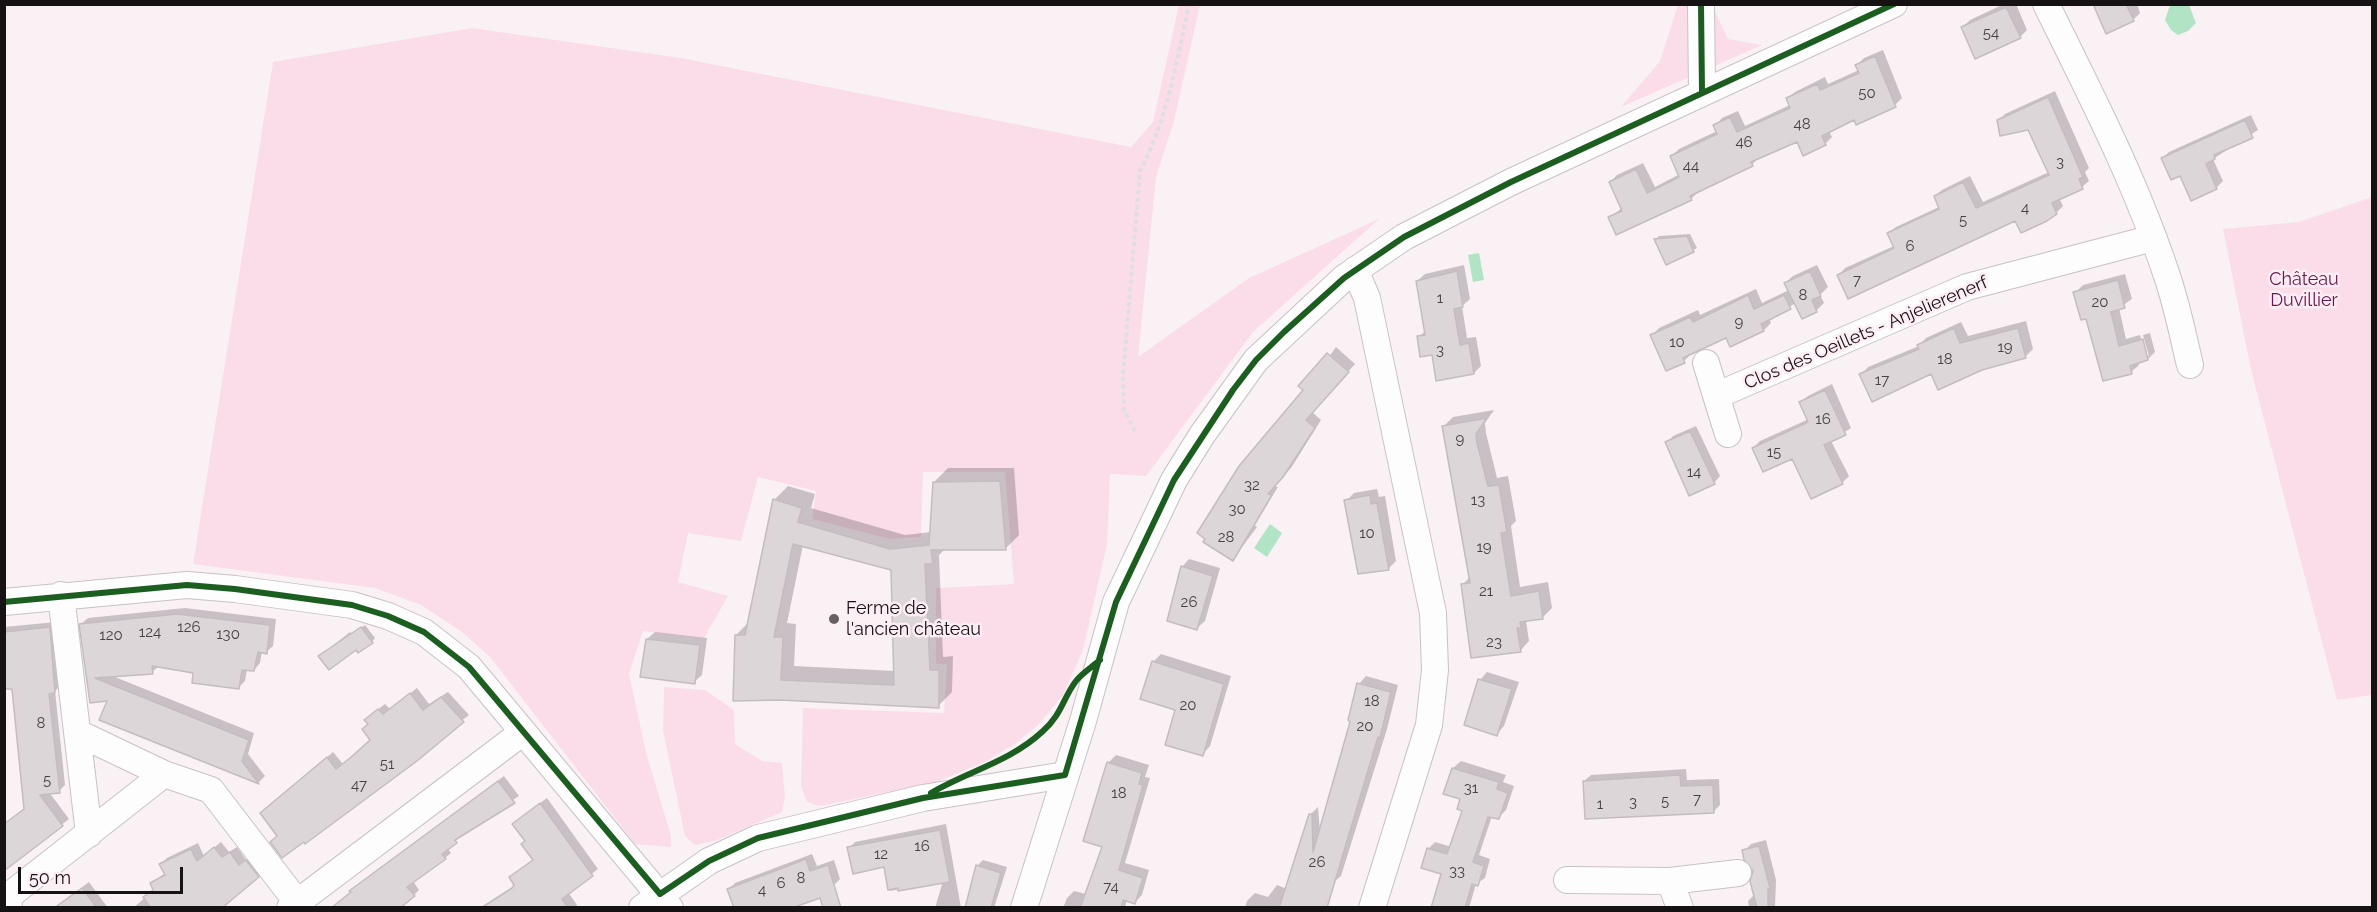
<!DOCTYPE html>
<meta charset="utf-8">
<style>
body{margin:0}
#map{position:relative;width:2377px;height:912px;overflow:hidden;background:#faf1f5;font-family:Raleway,sans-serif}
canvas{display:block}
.frame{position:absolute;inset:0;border:6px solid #161113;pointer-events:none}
.scale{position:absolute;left:18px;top:867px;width:165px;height:27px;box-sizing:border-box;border:3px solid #161113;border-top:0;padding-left:8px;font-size:18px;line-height:21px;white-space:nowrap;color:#161113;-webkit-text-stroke:4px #feedf4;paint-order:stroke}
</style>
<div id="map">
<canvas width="2377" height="912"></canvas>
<div class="frame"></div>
<div class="scale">50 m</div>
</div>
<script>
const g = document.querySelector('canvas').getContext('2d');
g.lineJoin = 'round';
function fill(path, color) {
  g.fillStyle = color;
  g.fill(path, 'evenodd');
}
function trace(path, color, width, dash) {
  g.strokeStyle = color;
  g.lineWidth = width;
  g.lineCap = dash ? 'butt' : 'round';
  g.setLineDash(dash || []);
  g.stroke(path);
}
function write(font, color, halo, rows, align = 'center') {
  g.font = font + ' Raleway,sans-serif';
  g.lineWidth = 5;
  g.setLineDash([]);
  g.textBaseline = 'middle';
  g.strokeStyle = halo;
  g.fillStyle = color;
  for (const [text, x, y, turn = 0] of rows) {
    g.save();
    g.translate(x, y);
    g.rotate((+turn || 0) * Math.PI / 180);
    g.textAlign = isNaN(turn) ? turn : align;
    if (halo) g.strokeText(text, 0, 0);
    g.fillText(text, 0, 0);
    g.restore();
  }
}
const green = new Path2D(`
 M1179 5H1200L1174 121 1156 177 1138 357 1249 278 1379 219 1253 332 1146 476 1110 474 1107 544 1083 650 1063 695 1038 725 1016 743 985 762 936 782 820 806 807 802 801 786 803 708 944 713 947 664H936V588L1014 584 1005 472H923L921 537 890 539 812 519 816 491 758 477 741 541 688 533 678 582 728 596 704 638 643 631 629 674 646 752 671 836V847L635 844 490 657 462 632 421 605 375 588 193 564 273 62 472 28 681 58 1131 147 1153 122Z
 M1678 5H1712L1728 39 1762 45 1621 107 1660 61Z
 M2372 197V695L2337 700 2251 370 2223 229 2299 222Z
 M664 687 705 690 734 710 735 744 762 761 782 763 785 797 782 812 715 841 695 845 685 836 663 731Z`);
const water = new Path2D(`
 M2170 5H2189L2196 23 2188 31 2178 35 2171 30 2165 20Z
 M1479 253 1484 280 1473 282 1468 255Z
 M1270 524 1282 533 1267 557 1254 548Z`);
const shadow = new Path2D(`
 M2004 4H2016L2027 30 2020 37 1963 27 1970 20Z
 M2094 4H2137L2140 13 2133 20Z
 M1883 50 1902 98 1895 105 1854 118 1829 131 1832 137 1825 144 1797 141 1759 157 1752 165 1698 192 1691 199 1610 217 1622 208 1610 182 1617 175 1643 163 1655 187 1680 174 1672 156 1679 149 1717 131 1715 126 1722 118 1738 111 1745 126 1790 105 1787 99 1795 92 1825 77 1828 84 1859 70 1857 65 1864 58Z
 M2055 91 2089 168 2085 172 2089 181 2082 187 2059 198 2063 206 2056 213 2021 231 2016 219 1839 275 1845 268 1894 246 1889 233 1896 227 1939 207 1935 196 1942 190 1970 176 1983 202 2049 172 2029 128 1998 121 2005 114Z
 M2251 115 2258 130 2213 159 2223 181 2216 188 2180 174 2163 158 2169 152Z
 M1690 234 1697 248 1667 263 1656 239 1659 236Z
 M1464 265 1470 299 1462 306 1467 338 1476 337 1481 366 1474 373 1433 354 1419 337 1426 330 1417 281 1425 274Z
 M1817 265 1828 287 1820 295 1824 303 1816 311 1796 303 1769 318 1771 323 1764 330 1726 336 1691 354 1684 361 1652 336 1659 328 1698 310 1700 315 1756 289 1762 303 1789 290 1785 283 1793 276Z
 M2125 274 2132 299 2119 308 2126 339 2140 335 2146 356H2149L2143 335 2150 333 2155 352 2148 359 2138 362 2139 365 2131 372 2088 317 2075 293 2083 285Z
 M2026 321 2033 349 2025 357 1931 372 1861 375 1868 367 1919 346 1926 338 1961 322 1968 336Z
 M1336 347 1355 364 1312 412 1321 420 1291 468 1274 486 1278 487 1254 525 1257 527 1233 559 1305 390Z
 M1832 384 1851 428 1831 441 1849 476 1842 483 1793 457 1753 448 1760 441 1809 419 1801 402 1808 396Z
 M1494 410 1485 423 1486 433 1497 478 1508 476 1516 521 1511 526 1520 587 1548 582 1552 608 1543 617 1526 621 1529 641 1520 651 1462 585 1470 577 1443 427 1453 417Z
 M1696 426 1720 476 1714 483 1667 443 1673 436Z
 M948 468H1014L1019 535 1005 549 946 548 939 555 943 657 953 656 952 692 938 706 780 699 736 635 749 622 774 500 788 486 815 494 811 508 905 535 931 532 934 482ZM803 545 892 569 895 671 794 666 796 624 787 623Z
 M1377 489 1379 497 1385 496 1396 561 1388 569 1346 501 1354 493Z
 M1189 559 1220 568 1205 621 1197 628 1182 567Z
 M185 608 276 619 273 646 266 652 262 651 260 663 254 670 247 669 245 681 238 688 195 671 159 666 152 672 110 675 254 733 248 754 265 776 259 782 101 719 109 699 91 701 81 624 88 618Z
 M56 622 61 685 55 691 65 785 59 791 49 792 69 819 4 869 25 808 13 687 4 688V627Z
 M365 625 375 638 372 642 320 656 350 632 352 635Z
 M655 632 707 638 702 675 694 682 647 639Z
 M1161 654 1231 676 1210 746 1203 754 1153 662Z
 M1487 672 1519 682 1504 726 1497 734 1480 680Z
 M1366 676 1398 685 1387 729 1341 876 1335 881 1327 908H1245L1247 901 1255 893 1268 897 1277 885 1287 889 1310 815 1318 807 1320 832 1351 721 1359 684Z
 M417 688 429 704 448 692 469 715 304 840 279 835 262 813 333 752 343 764 358 753 371 740 369 723 372 714 385 704 390 709Z
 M1116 755 1149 765 1145 777 1150 778 1125 863 1149 870 1142 895 1135 902 1127 899 1125 908H1063L1067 898 1074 891 1086 894 1104 846 1108 763Z
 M1461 761 1506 775 1503 782 1514 786 1506 810 1498 818 1492 816 1479 855 1490 859 1485 878 1476 884 1469 908H1433L1443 873 1428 849 1435 842 1452 847 1464 810 1462 798 1445 793 1453 768Z
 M1686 769 1687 780 1719 779 1720 805 1714 811 1584 781 1591 775Z
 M504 776 519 796 460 835 447 848 451 853 445 858 413 881 419 890 414 895 352 892 357 885Z
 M547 798 598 869 568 892 577 905 575 908H495L491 902 516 885 510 877 534 859 520 818Z
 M946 824 961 908H935L943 881 890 891 885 866 849 848 855 842Z
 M1766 840 1776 880 1775 908H1749L1748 901 1755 894 1754 870 1744 851 1751 844Z
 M221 842 229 852 237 847 246 860 253 855 264 869 220 908H133L154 890 151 884 165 873 160 865 167 858 198 843 204 856Z
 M812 854 817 866 834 860 840 879 834 885 729 889 735 883Z
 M983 860 1007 867 994 908H966L977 866Z
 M89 882 108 908H54Z`);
const building = new Path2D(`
 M2093 4H2126L2134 21 2106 34Z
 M2006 7 2021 38 1975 59 1961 27Z
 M1875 56 1896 107 1856 125 1854 120 1822 136 1826 145 1803 156 1797 142 1751 162 1753 166 1690 196 1692 200 1616 235 1608 217 1622 211 1609 182 1636 169 1647 193 1679 177 1670 156 1717 134 1713 125 1730 117 1737 132 1790 108 1786 98 1817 84 1820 90 1859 73 1855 65Z
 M2048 97 2083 177 2079 179 2083 189 2052 203 2057 214 2047 221 2021 233 2015 221 1848 299 1837 275 1894 248 1887 233 1939 209 1934 196 1963 182 1976 208 2049 175 2028 130 2000 136 1997 120Z
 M2245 120 2253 138 2214 155 2215 159 2206 164 2217 189 2191 201 2180 176 2171 180 2161 158Z
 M1687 236 1694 252 1666 265 1654 239Z
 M1457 271 1463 307 1454 309 1460 345 1469 343 1474 374 1436 381 1432 355 1420 357 1417 336 1425 335 1416 281Z
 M1810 271 1821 296 1812 300 1817 312 1802 319 1784 283Z
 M2118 280 2125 308 2111 312 2119 346 2143 339 2148 360 2130 366 2132 374 2103 381 2086 319 2081 320 2073 292Z
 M1748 295 1754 309 1784 295 1791 309 1761 324 1764 331 1730 347 1726 338 1683 358 1685 363 1666 371 1650 335 1690 317 1693 322Z
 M1954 328 1960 343 2018 328 2026 358 1982 370 1938 390 1931 374 1872 402 1859 374 1919 349 1917 345Z
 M1327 353 1349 372 1306 420 1315 428 1283 477 1268 494 1272 495 1233 561 1203 542 1205 539 1197 533 1239 466 1303 390 1298 386Z
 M1825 390 1846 435 1824 445 1843 484 1811 499 1792 459 1763 472 1752 448 1808 422 1799 402Z
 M1487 418 1476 434 1477 443 1488 486 1499 485 1507 532 1501 533 1511 596 1539 591 1543 619 1520 622 1521 628H1517L1521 652 1471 658 1461 584 1470 583 1442 426Z
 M1690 431 1715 484 1689 496 1665 442Z
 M1000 481 1006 550H931L933 564H925L930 670H939V708L780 700 733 701 735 635H745L773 499 802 508 798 522 890 549 929 545 933 482ZM793 544 891 570 894 685 781 680 783 637H774Z
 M1370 495 1371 504 1377 503 1389 570 1358 574 1344 500Z
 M1181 566 1213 576 1197 630 1167 621Z
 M177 614 270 625 267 654 258 652 254 671 242 670 239 689 192 683 193 673 152 666 153 674 95 678 249 740 242 761 259 784 99 720 107 701 90 703 79 624Z
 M50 627 55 693 49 694 60 793 40 795 63 826 4 871V824L24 809 12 689H4V632Z
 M361 627 373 643 358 653 356 650 329 670 318 656Z
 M646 639 700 645 695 684 640 677Z
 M1152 661 1224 684 1203 756 1165 745 1175 710 1140 699Z
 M1478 679 1512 689 1497 736 1464 725Z
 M1357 683 1391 692 1380 738 1378 737 1327 908H1279L1309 814H1312L1313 852 1350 722 1348 720Z
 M410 693 423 710 441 697 464 722 417 761 305 844 304 842 282 858 270 842 277 836 260 813 327 757 336 769 350 758 370 740 362 729 368 724 364 720 378 709 383 714Z
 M1107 762 1142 773 1139 784 1143 785 1119 870 1143 878 1135 904 1123 900 1121 908H1080L1102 847 1083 841Z
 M1452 768 1499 782 1497 789 1508 793 1499 819 1488 817 1473 862 1484 866 1478 886 1472 884 1465 908H1431L1441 874 1421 868 1427 848 1447 854 1462 811 1457 809 1460 799 1443 794Z
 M1680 775 1681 786 1713 785 1714 813 1585 819 1583 781Z
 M498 781 515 803 455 840 457 843 442 854 446 859 407 887 415 896 400 908H331L351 892 349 891Z
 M540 803 593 876 562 899 568 908H481L512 888 514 885 509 877 533 860 521 844 525 841 512 824Z
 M940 830 950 882 898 891V888L888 890 884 867 853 874 847 847Z
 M1759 846 1770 888 1768 889V908H1757L1750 881 1753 871 1744 860 1742 850Z
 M214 847 222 857 230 852 239 865 246 860 259 877 222 908H151L143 897 153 890 150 883 165 875 159 864 191 849 197 861Z
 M806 859 810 871 828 865 841 908H823L820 898 792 908H734L727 889Z
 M976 865 1001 873 991 908H965Z
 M82 888 97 908H54Z`);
const path = new Path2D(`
 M1135 431 1124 410 1123 376 1140 171C1167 120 1177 61 1189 4`);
const minor = new Path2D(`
 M1701 4 1702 92
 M2046 4C2090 93 2136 182 2167 276 2177 305 2183 336 2190 365
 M1355 270 1367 298 1433 613 1435 670 1429 725 1372 908
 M1706 363 1728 434
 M1718 395 1967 287 2153 238
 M61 595 89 834
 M4 602 187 585 235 589 352 605 388 616 424 632 469 667 670 908
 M78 733 164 774
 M1567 880 1670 881 1738 873
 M1670 881 1680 908
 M9 908 8 898 15 891 164 774 211 790 297 902
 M290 908 523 732
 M642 908 709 861 758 838 923 798 1065 775
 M1024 908 1083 721 1116 602 1174 480 1202 435 1256 360 1344 278 1404 237 1511 182 1894 4`);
const cycleway = new Path2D(`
 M1701 4 1702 92
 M4 602 187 585 235 589 352 605 388 616 424 632 469 667 660 894 709 861 758 838 923 798 1065 775 1116 602 1174 480 1233 390 1256 360 1284 332 1344 278 1404 237 1511 182 1894 4
 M931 793C968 771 1010 762 1043 731 1062 714 1063 698 1076 681 1082 673 1092 667 1100 660`);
const markers = [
 [834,619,6,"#665f62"]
];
const numberNames = [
 ["54",1991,33],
 ["50",1867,93],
 ["48",1802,124],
 ["46",1744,142],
 ["3",2060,162],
 ["44",1691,166],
 ["4",2025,208],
 ["5",1963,220],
 ["6",1910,246],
 ["7",1857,280],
 ["8",1803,295],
 ["1",1440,298],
 ["20",2100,302],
 ["9",1739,322],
 ["10",1677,342],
 ["19",2005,347],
 ["3",1440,350],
 ["18",1945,359],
 ["17",1882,380],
 ["16",1823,419],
 ["9",1460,439],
 ["15",1774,452],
 ["14",1694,472],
 ["32",1252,485],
 ["13",1478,500],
 ["30",1237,509],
 ["10",1367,533],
 ["28",1226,537],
 ["19",1484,547],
 ["21",1486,591],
 ["26",1189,602],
 ["126",189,627],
 ["124",150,632],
 ["130",228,634],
 ["120",111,635],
 ["23",1494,642],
 ["18",1372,701],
 ["20",1188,705],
 ["8",41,723],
 ["20",1365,726],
 ["51",387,764],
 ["5",47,780],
 ["47",359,785],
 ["31",1471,788],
 ["18",1119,793],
 ["7",1697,799],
 ["5",1665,801],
 ["3",1633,802],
 ["1",1600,804],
 ["16",922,846],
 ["12",881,854],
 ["26",1317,862],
 ["33",1457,871],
 ["8",801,878],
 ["6",781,883],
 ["74",1111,887],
 ["4",762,890]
];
const parkNames = [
 ["Château",2304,280],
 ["Duvillier",2304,301]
];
const streetNames = [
 ["Clos des Oeillets - Anjelierenerf",1866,333,-23]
];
const poiNames = [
 ["Ferme de",846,609],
 ["l'ancien château",846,630]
];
fill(green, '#fbddea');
fill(water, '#b0e4c4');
fill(shadow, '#0003');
fill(building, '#dcd6d8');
trace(building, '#c4bcc0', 1.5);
trace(minor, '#c8c1c5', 28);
trace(path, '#e0dedf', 4, [4.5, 3]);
trace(minor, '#fefdfe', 26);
trace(cycleway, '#1b5e20', 6);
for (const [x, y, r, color] of markers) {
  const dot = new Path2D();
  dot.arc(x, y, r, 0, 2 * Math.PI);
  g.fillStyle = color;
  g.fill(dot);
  trace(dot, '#feedf4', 2);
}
write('15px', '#484244', null, numberNames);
write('18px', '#6e1549', '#feedf4', parkNames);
write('18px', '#161113', '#feedf4', streetNames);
write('18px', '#161113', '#feedf4', poiNames, 'left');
</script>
